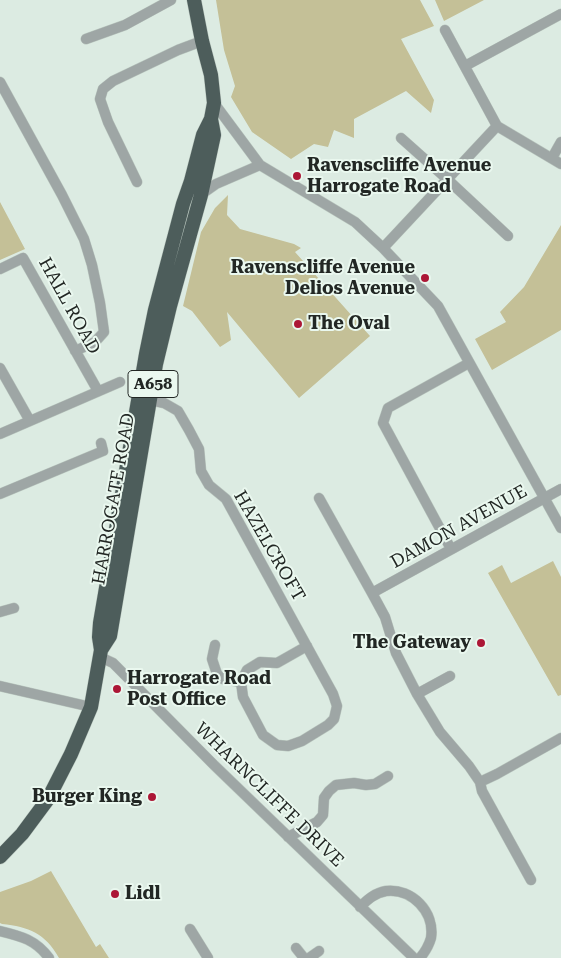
<!DOCTYPE html>
<style>
body{margin:0}
canvas{display:block;background:#dcebe2}
</style>
<canvas width="561" height="958"></canvas>
<script>
const g = document.querySelector('canvas').getContext('2d');
g.lineJoin = 'round';
function fill(path, color) {
  g.fillStyle = color;
  g.fill(path, 'evenodd');
}
function trace(path, color, width, dash) {
  g.strokeStyle = color;
  g.lineWidth = width;
  g.lineCap = dash ? 'butt' : 'round';
  g.setLineDash(dash || []);
  g.stroke(path);
}
function write(font, color, halo, rows, align = 'center') {
  g.font = font + ' "Roboto Serif",serif';
  g.lineWidth = 4;
  g.setLineDash([]);
  g.textBaseline = 'middle';
  g.strokeStyle = halo;
  g.fillStyle = color;
  for (const [text, x, y, turn = 0] of rows) {
    g.save();
    g.translate(x, y);
    g.rotate((+turn || 0) * Math.PI / 180);
    g.textAlign = isNaN(turn) ? turn : align;
    if (halo) g.strokeText(text, 0, 0);
    g.fillText(text, 0, 0);
    g.restore();
  }
}
const green = new Path2D(`
 M216 0H420L434 26 401 39 434 100 431 113 406 91 354 119V138L334 130 328 147 314 144 291 159 252 132 231 97 235 86 224 50Z
 M435 0H484L444 21Z
 M228 195 227 215 240 229 294 244 301 248 295 252 370 336 299 398 227 312 231 340 220 347 192 311 183 306 201 232 215 208Z
 M0 202 25 249 0 260Z
 M561 225V330L492 370 475 339 506 322 500 312 524 287Z
 M553 561 561 577V695L558 696 488 573 502 565 511 583Z
 M51 871 96 947 100 944 109 958H59C45 933 29 927 2 924L0 923V892L31 881Z`);
const minor = new Path2D(`
 M445 30 497 126 561 164
 M86 39 125 25 171 0
 M465 66 561 14
 M0 82 62 195 84 239 92 265 100 303 104 332 95 342 75 351
 M214 103 260 165 355 222 383 248 438 306 561 528
 M401 138 447 179 508 236
 M552 158 561 142
 M137 182 108 122 100 99 103 89 113 81 178 50 202 41
 M199 196 216 184 260 165
 M383 248 497 126
 M0 269 23 258 98 391
 M0 368 30 421
 M150 400 164 403 178 411 189 430 199 449 201 471 209 485 226 499 333 694 337 706 334 719 328 725 302 741 288 746 277 745 263 735 243 697 241 682 247 670 260 662 277 663 307 646
 M0 434 120 382
 M0 494 103 451 101 443
 M319 498 372 593 385 617 396 653 417 694 440 732 469 766 480 782 497 774 561 738
 M451 549 383 423 388 408 469 363
 M372 593 561 489
 M0 612 14 608
 M215 645 212 659 217 674 223 679 241 682
 M100 657 113 663 214 765 414 958
 M0 686 91 707
 M417 694 450 676
 M480 782 482 791 531 880
 M288 837 317 822 323 815 324 798 329 791 336 785 354 783 366 785 375 784 388 776
 M360 907C368 899 375 893 386 891 412 888 435 912 431 938 429 945 425 952 420 958
 M190 929 208 958
 M0 931C21 936 36 940 49 958
 M296 948 304 958
 M309 958 319 951`);
const highway = new Path2D(`
 M101 650 110 636 156 364 170 306 201 195 214 135 211 119 214 103 211 75 202 41 194 0
 M0 857 22 834 48 799 71 754 91 707 101 650 99 637 100 623 146 354 155 310 183 204 191 181 203 135 211 119`);
const markers = [
 [297,176,5,"#ac1736"],
 [425,278,5,"#ac1736"],
 [298,324,5,"#ac1736"],
 [481,643,5,"#ac1736"],
 [117,689,5,"#ac1736"],
 [152,797,5,"#ac1736"],
 [115,894,5,"#ac1736"]
];
const shields = [
 [153,384,50]
];
const shieldNames = [
 ["A658",153,384]
];
const poiNames = [
 ["Ravenscliffe Avenue",307,166],
 ["Harrogate Road",307,187],
 ["Ravenscliffe Avenue",415,268,"right"],
 ["Delios Avenue",415,289,"right"],
 ["The Oval",308,324],
 ["The Gateway",471,643,"right"],
 ["Harrogate Road",127,679],
 ["Post Office",127,700],
 ["Burger King",142,797,"right"],
 ["Lidl",125,894]
];
const streetNames = [
 ["HALL ROAD",69,306,61],
 ["HARROGATE ROAD",114,499,-80],
 ["DAMON AVENUE",459,527,-29],
 ["HAZELCROFT",269,546,60],
 ["WHARNCLIFFE DRIVE",269,795,44]
];
fill(green, '#c4c097');
trace(minor, '#bbc8c0', 11);
trace(highway, '#bbc8c0', 15);
trace(minor, '#9ea6a5', 10);
trace(highway, '#4d5d5b', 14);
for (const [x, y, r, color] of markers) {
  const dot = new Path2D();
  dot.arc(x, y, r, 0, 2 * Math.PI);
  g.fillStyle = color;
  g.fill(dot);
  trace(dot, '#eaf8ef', 2);
}
for (const [x, y, w] of shields) {
  const box = new Path2D();
  box.roundRect(x - w / 2, y - 13.5, w, 27, 4);
  g.fillStyle = '#eaf8ef';
  g.fill(box);
  trace(box, '#222724', 1);
}
write('bold 16px', '#222724', null, shieldNames);
write('bold 18px', '#222724', '#eaf8ef', poiNames, 'left');
write('18px', '#222724', '#eaf8ef', streetNames);
</script>
